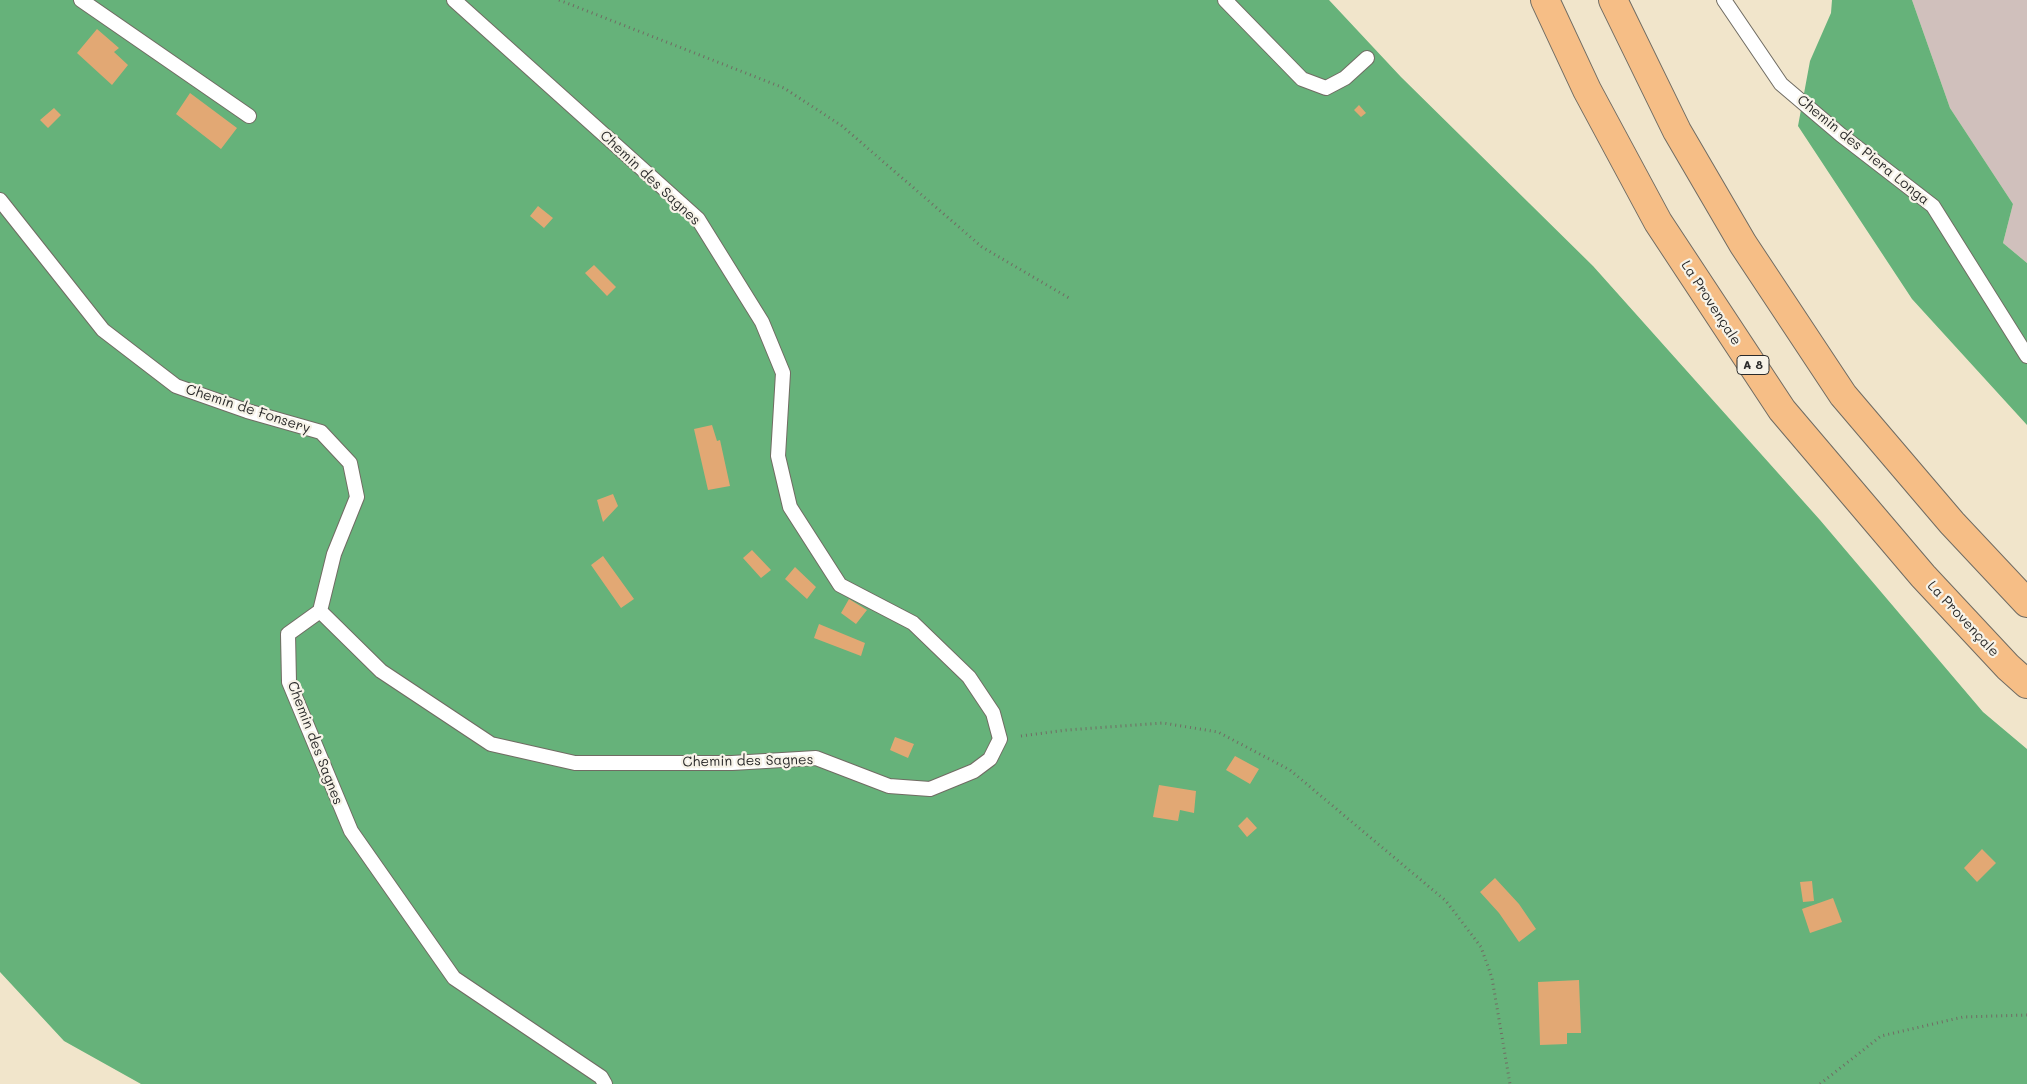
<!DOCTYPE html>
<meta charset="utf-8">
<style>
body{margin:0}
canvas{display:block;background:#f1e5cb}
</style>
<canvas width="2027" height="1084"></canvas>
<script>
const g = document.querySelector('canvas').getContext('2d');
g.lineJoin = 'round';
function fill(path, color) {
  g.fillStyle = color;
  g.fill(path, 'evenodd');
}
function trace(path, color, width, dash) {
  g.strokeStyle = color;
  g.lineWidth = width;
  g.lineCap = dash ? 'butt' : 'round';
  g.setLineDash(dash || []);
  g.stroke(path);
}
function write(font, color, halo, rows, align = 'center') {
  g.font = font + ' Mali,sans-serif';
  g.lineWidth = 4.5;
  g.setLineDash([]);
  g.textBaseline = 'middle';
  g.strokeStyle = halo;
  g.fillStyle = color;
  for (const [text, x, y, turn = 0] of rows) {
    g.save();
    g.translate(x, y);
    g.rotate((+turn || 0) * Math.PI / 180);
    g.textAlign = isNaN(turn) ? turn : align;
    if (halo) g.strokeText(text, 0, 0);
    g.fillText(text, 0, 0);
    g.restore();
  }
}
const industrial = new Path2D(`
 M1912 0H2027V263L2003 243 2013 204 1950 108Z`);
const forest = new Path2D(`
 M0 0H1329L1401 77 1593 266 1820 520 1983 712 2027 749V1084H141L64 1041 0 972Z
 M1832 0H1912L1950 108 2013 204 2003 243 2027 263V425L1912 299 1798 126 1810 61 1831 13Z`);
const building = new Path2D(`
 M97 29 119 48 114 52 128 65 112 85 77 53Z
 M190 93 237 128 221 149 176 114Z
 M1359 105 1366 113 1361 117 1354 110Z
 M54 108 61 115 48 128 40 120Z
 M538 206 553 218 544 228 530 216Z
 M594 265 616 287 607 296 585 273Z
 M712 425 717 441 720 440 730 486 708 490 694 429Z
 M613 494 618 506 603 522 597 500Z
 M752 550 771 570 761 578 743 558Z
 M603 556 634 599 621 608 591 565Z
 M795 567 816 587 807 599 785 579Z
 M849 599 867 610 856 624 841 613Z
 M819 624 865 643 861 656 814 638Z
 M895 737 914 744 908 758 890 750Z
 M1235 756 1259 769 1250 784 1226 770Z
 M1159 785 1196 791 1194 813 1180 810 1178 821 1153 817Z
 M1247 817 1257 828 1247 837 1238 826Z
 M1982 849 1996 863 1977 882 1964 868Z
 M1495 878 1519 904 1536 929 1519 942 1499 913 1480 892Z
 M1812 881 1814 901 1803 902 1800 882Z
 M1833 898 1842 922 1810 933 1802 909Z
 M1579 980 1581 1033H1567V1044L1540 1045 1538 982Z`);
const path = new Path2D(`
 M559 0 784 88 842 126 982 247 1069 298
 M1021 736 1067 730 1163 723 1218 732 1290 770 1446 901 1481 947 1492 978 1510 1084
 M1820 1084 1881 1036 1963 1017 2027 1015`);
const lane = new Path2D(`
 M81 0 249 116
 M454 0 698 219 762 322 783 373 778 456 790 507 840 585 913 623 969 677 993 713 1000 739 990 759 974 771 930 789 889 786 816 758 732 763H575L491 744 381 671 320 611 288 634 289 682 351 831 454 978 601 1077 605 1084
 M1225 0 1302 79 1326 88 1345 78 1367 58
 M1724 0 1781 84 1841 135 1933 206 2027 356
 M0 200 103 330 176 386 247 411 321 432 350 463 357 497 334 554 320 611`);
const highway = new Path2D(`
 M1545 0 1587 90 1658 222 1782 410 1923 576 2008 667 2027 684
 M1613 0 1677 131 1743 244 1843 395 1952 523 2027 603`);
const shields = [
 [1753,365,32]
];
const shieldNames = [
 ["A 8",1753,365]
];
const streetNames = [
 ["Chemin des Piera Longa",1863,150,39],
 ["Chemin des Sagnes",650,178,43],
 ["La Provençale",1711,303,57],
 ["Chemin de Fonsery",248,409,18],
 ["La Provençale",1963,619,47],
 ["Chemin des Sagnes",315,743,69],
 ["Chemin des Sagnes",748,761,-1]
];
fill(industrial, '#d0c0bc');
fill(forest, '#66b27a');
fill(building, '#e2a874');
trace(lane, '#706c63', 16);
trace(highway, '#706c63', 30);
trace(path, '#706c63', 3, [1, 4]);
trace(lane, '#fff', 14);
trace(highway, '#f6be86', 28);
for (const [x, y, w] of shields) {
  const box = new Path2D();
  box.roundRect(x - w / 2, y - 9.5, w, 19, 4);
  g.fillStyle = '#f7f3e8';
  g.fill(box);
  trace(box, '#2b2b2b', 1);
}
write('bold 12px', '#2b2b2b', null, shieldNames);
write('14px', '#2b2b2b', '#f7f3e8', streetNames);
</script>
